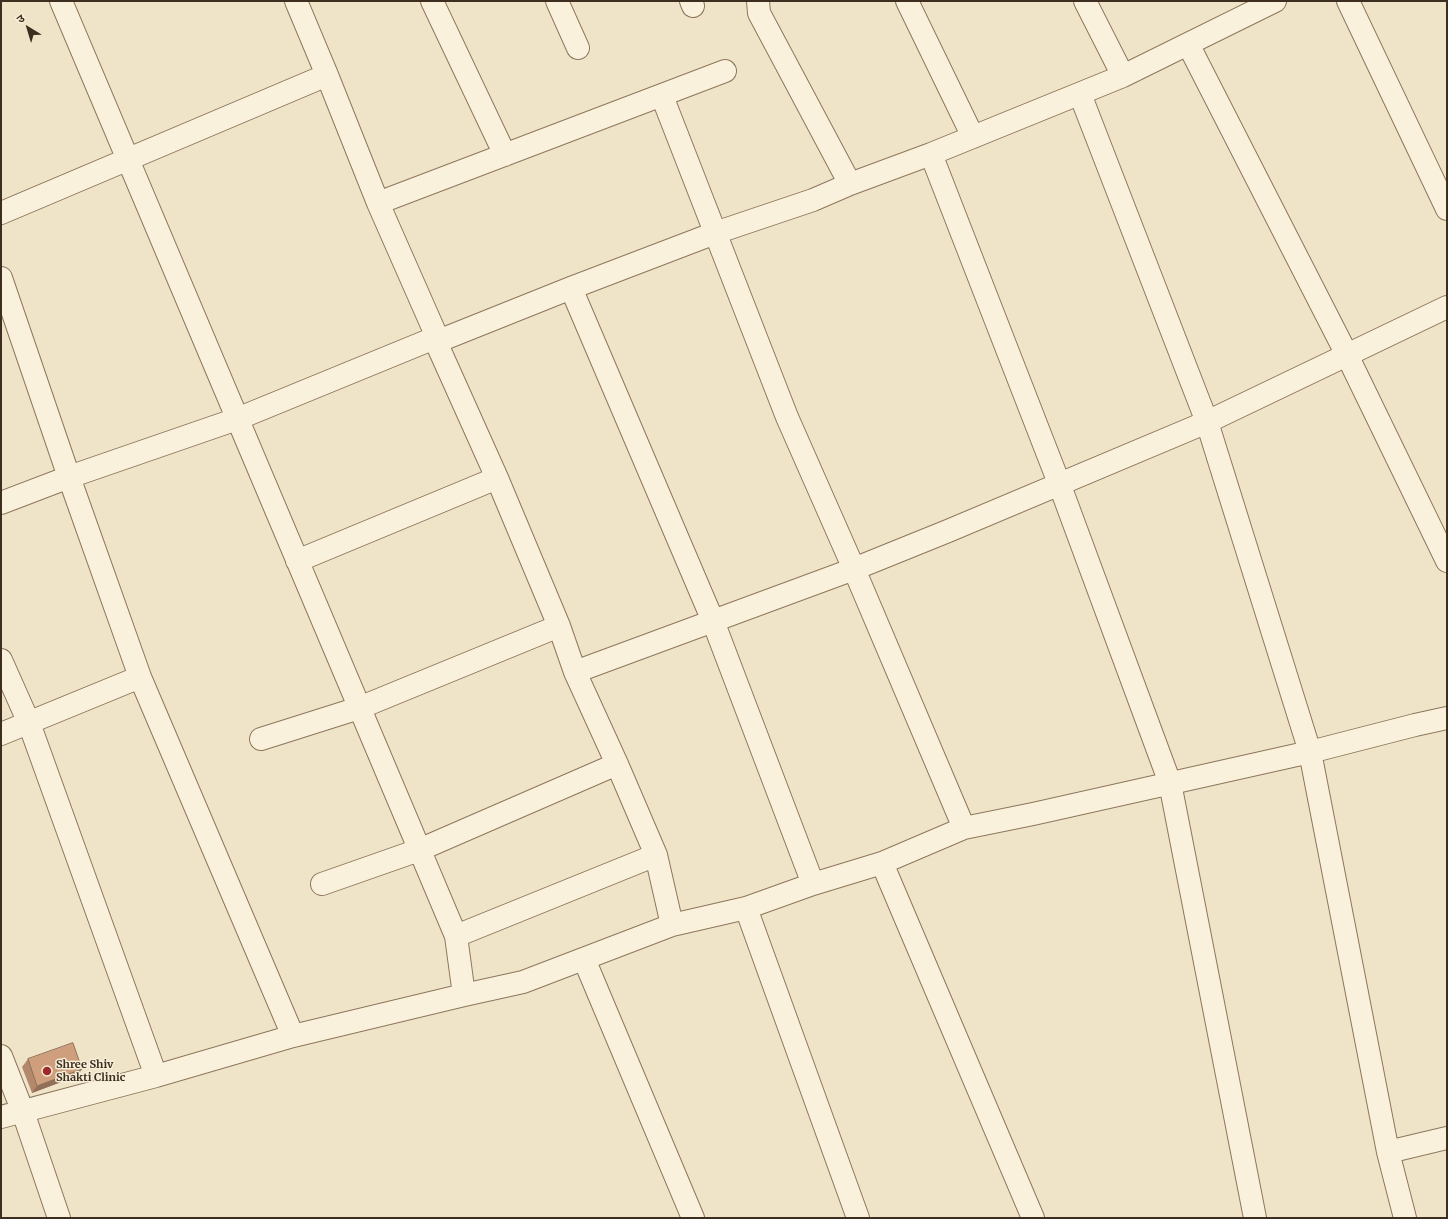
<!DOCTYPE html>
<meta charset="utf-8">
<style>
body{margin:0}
#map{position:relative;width:1448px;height:1219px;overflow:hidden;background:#f0e4c8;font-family:Merriweather,"Noto Sans Devanagari",serif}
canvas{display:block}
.frame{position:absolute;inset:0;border:2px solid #3d2e20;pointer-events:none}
.north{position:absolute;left:8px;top:8px;width:40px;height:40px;-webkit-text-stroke:3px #f7eed8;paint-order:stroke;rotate:322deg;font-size:11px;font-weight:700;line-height:16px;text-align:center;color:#3d2e20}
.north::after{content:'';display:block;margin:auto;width:14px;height:18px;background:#3d2e20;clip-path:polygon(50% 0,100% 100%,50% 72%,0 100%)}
</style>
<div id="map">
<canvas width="1448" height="1219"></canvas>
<div class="frame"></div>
<div class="north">उ</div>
</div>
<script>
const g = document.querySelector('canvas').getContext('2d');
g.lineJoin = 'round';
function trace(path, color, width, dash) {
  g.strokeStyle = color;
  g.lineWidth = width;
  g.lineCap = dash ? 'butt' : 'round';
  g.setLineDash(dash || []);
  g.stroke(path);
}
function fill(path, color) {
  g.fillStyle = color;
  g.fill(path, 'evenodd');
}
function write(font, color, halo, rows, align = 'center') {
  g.font = font + ' Merriweather,serif';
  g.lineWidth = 3;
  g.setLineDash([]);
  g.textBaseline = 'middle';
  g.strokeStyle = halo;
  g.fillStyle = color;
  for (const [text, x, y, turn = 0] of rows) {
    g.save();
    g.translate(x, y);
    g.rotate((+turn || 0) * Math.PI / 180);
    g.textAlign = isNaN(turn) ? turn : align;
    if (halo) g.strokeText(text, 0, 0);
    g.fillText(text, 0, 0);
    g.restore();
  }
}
const minor = new Path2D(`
 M61 1 456 936 464 995
 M296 1 327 75 378 203 437 337 436 342 497 478 559 626 575 672 617 764 656 855 672 925
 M432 1 505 155
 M557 1 578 48
 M691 1 693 6
 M758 1 759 13 850 184
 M907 1 973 137
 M1085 1 1123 76
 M1348 1 1447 209
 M1188 44 1347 355 1447 561
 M1080 94 1207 422 1310 752 1388 1152 1405 1218
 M662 96 787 417 854 569 964 828
 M931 154 1059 483 1170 783 1255 1218
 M378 203 725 71
 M1 213 327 75
 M1 278 69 477 140 677 293 1036
 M571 288 713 621 813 884
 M436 342 571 288 715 233 813 200 850 184 931 154 1123 76 1275 1
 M1 503 69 477 237 419 437 337
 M297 561 497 478
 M1 660 29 723 156 1076
 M575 672 854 569 948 531 1207 422 1447 307
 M1 734 140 677
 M261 739 359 708 559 626
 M882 863 1033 1218
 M322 884 419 850 617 764
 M746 908 858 1218
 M456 936 656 855
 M584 959 693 1218
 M1 1056 23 1112 59 1218
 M1 1117 156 1076 293 1036 464 995 523 982 672 925 746 908 813 884 882 863 964 828 1033 814 1310 752 1415 725 1447 718
 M1388 1152 1447 1138`);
const wall = new Path2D(`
 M28 1059 77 1076 32 1093 22 1067Z`);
const shadedWall = new Path2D(`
 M82 1069 77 1076 32 1093 37 1086Z`);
const building = new Path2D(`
 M73 1043 82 1069 37 1086 28 1059Z`);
const markers = [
 [47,1071,5,"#9e2a2b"]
];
const poiNames = [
 ["Shree Shiv",56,1065],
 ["Shakti Clinic",56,1078]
];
trace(minor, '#8d765c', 24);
trace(minor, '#faf1dc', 22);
fill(wall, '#b2896c');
fill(shadedWall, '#916f58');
fill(building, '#cf9f7d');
trace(building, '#916f58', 1);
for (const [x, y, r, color] of markers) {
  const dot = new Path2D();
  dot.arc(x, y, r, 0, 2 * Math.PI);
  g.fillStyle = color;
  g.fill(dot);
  trace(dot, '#f7eed8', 1.5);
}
write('bold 11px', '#3d2e20', '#f7eed8', poiNames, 'left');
</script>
